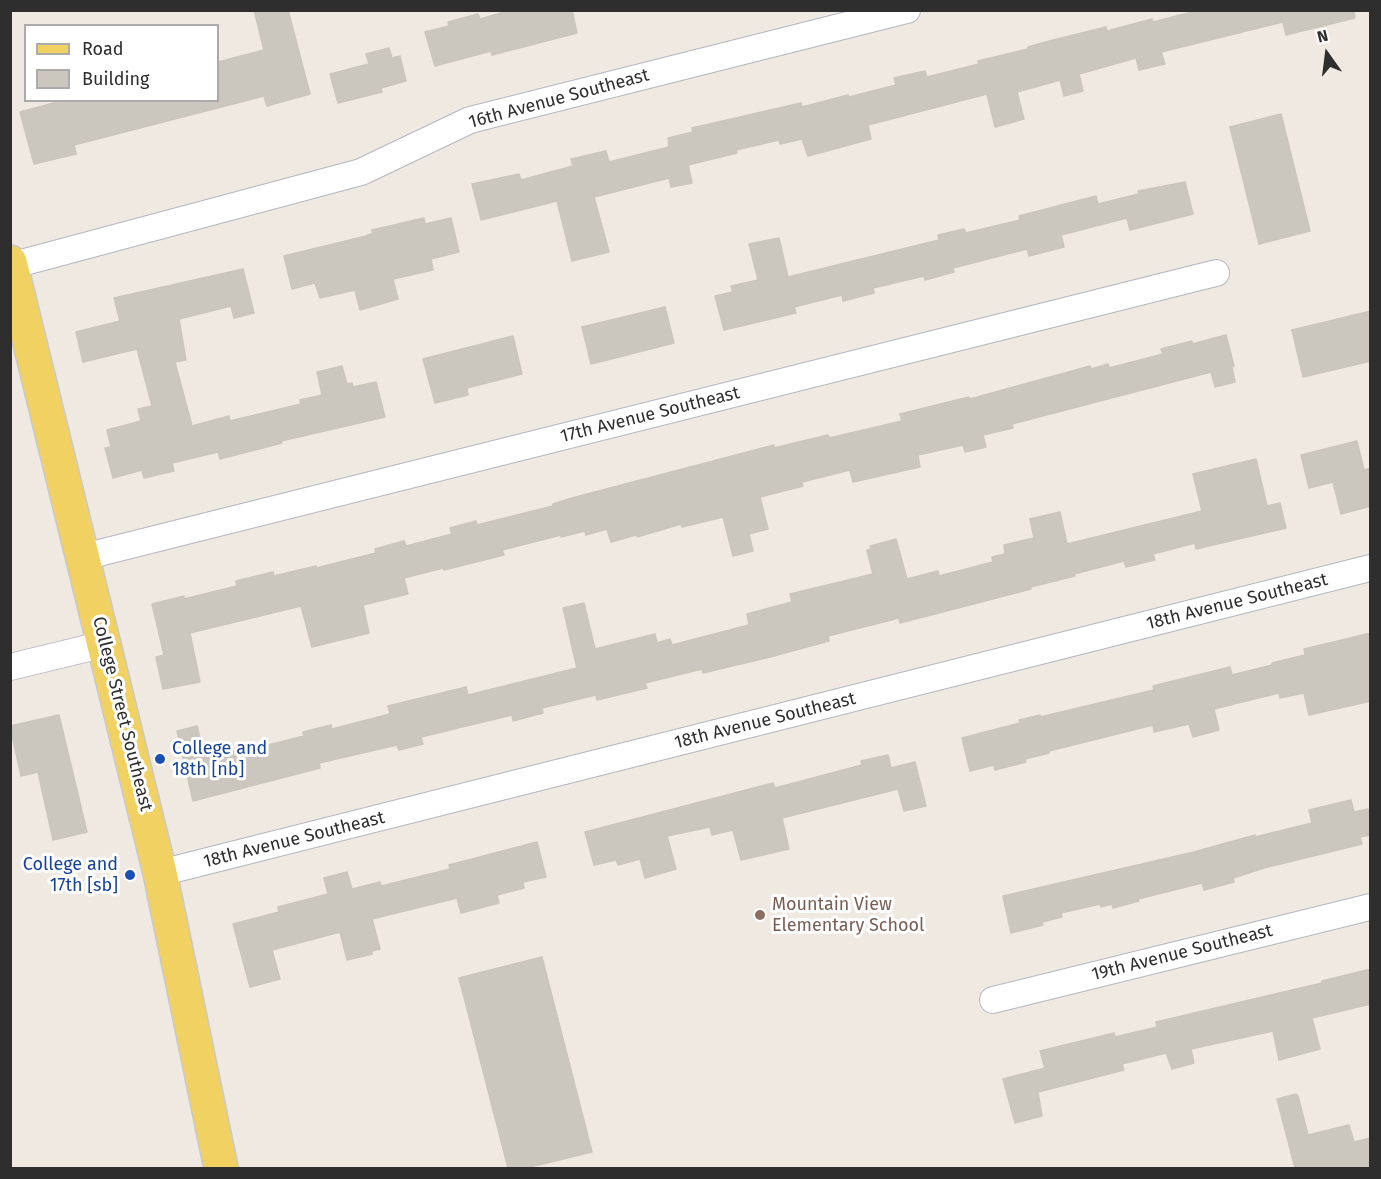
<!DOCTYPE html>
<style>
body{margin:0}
#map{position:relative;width:1381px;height:1179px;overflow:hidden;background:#efe9e1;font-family:"Fira Sans",sans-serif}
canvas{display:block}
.frame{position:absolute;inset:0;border:12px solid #2e2e2e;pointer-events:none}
.legend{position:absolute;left:24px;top:24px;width:195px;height:78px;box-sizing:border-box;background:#fff;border:2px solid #ababab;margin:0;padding:8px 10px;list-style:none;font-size:18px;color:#2e2e2e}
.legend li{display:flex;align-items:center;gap:12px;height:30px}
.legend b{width:30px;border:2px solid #ababab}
.north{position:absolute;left:1297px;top:24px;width:60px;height:60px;-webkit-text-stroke:4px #fff;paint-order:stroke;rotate:346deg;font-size:16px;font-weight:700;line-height:24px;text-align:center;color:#2e2e2e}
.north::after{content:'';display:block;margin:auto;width:21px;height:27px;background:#2e2e2e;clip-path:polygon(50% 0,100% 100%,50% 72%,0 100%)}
</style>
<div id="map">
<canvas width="1381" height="1179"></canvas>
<div class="frame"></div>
<ul class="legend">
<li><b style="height:8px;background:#f2d163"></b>Road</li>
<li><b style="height:16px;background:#cbc7bf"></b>Building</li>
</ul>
<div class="north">N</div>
</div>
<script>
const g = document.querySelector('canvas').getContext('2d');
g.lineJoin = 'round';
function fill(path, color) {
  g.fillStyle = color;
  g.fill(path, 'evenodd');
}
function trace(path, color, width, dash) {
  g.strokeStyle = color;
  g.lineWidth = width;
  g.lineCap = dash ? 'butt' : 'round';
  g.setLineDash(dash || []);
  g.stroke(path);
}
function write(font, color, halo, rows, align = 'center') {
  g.font = font + ' "Fira Sans",sans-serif';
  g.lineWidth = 6;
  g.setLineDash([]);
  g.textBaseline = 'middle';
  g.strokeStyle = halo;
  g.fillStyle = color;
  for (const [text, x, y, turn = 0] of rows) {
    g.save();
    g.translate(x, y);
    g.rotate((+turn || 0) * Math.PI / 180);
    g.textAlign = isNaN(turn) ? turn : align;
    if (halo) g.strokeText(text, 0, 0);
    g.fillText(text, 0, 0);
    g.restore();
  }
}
const building = new Path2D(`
 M254 10H288L310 94 267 106 264 96 74 145 76 154 34 164 20 112 65 100H218V62L264 50Z
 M512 10H572L577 33 492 55 491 51 435 66 425 32 449 26 448 22 478 14 480 19Z
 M1200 10H1354L1355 18 1286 35 1283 22 1161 52 1165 64 1139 70 1136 58 1079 74 1083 91 1064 96 1060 80 1017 92 1024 119 995 127 987 94 868 125 871 139 808 156 802 139 780 144 779 140 736 150 737 153 688 165 692 183 671 187 669 178 594 197 609 252 572 261 557 201 481 220 472 184 519 174 521 180 573 166 571 159 606 151 609 162 669 147 668 138 693 132 692 128 801 103 802 107 848 95 849 97 896 85 894 78 925 71 927 77 979 64 978 61 1028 49V47L1053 40 1106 27 1107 31 1152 19 1153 22Z
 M389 48 392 58 400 56 406 81 381 88 382 92 338 103 330 74 369 64 366 54Z
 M1281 114 1310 231 1259 244 1230 127Z
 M1185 182 1193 214 1130 230 1127 218 1061 235 1064 247 1029 256 1027 249 953 268 954 272 925 280 924 276 873 288 874 293 843 301 842 295 794 307 796 313 724 330 715 296 733 292 731 286 758 280 749 244 779 238 788 277 939 240 938 235 964 229 966 233 1020 220 1019 216 1096 196 1098 204 1139 194 1138 191Z
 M424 218 425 224 451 218 459 252 431 259 433 270 393 279 398 299 360 310 355 290 320 298 315 283 292 289 284 256 366 236 373 233 372 230Z
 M243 269 254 313 234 318 231 306 179 319 186 360 175 362 192 426 229 416 230 421 301 404 300 400 322 395 317 372 342 366 347 384 352 383 353 387 376 382 385 417 281 441 282 443 220 459 218 452 172 463 174 471 144 478 142 470 113 478 105 448 111 447 107 430 141 421 138 409 152 406 137 349 83 362 76 332 120 321 114 298Z
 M665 307 674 343 591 364 582 327Z
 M1371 311V361L1303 377 1292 330Z
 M1226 335 1234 366 1232 367 1235 382 1215 387 1211 372 1012 424 1013 428 983 435 986 447 965 452 963 445 918 455 920 467 853 482 850 470 802 482 803 486 760 497 768 529 749 534 753 551 733 556 723 517 682 527 681 524 637 537 636 535 611 542 607 529 586 535 585 531 561 537V535L502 550 504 555 444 570 443 568 404 578 408 594 363 605 369 633 312 647 301 606 190 633 200 682 163 689 156 657 164 655 152 604 184 596V599L237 586 236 581 273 572 274 576 316 566V568L376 553 375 549 404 541 406 546 452 534 450 528 476 521 477 525 553 506V504L572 498 774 445V448L828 435 829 438 902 421 900 414 969 397 970 399 1090 366 1091 369 1108 364 1109 368 1163 354 1161 349 1192 341V344Z
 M513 336 522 374 467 388 468 395 435 403 423 359Z
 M1357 441 1364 470 1371 468V506L1341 514 1333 482 1309 488 1301 455Z
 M1256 459 1267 506 1280 503 1286 528 1196 549 1195 543 1153 554 1155 560 1126 567 1124 561 1074 574 1075 576 1031 587V589L900 623 899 618 828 636 829 641 770 657 703 673 702 669 645 683 647 688 597 700 596 695 542 708 543 713 513 721 512 715 421 737 423 744 399 750 397 745 319 763 320 768 193 801 177 731 197 726 204 753 231 746 232 750 259 743 260 747 304 736 303 732 331 725 332 729 390 714 388 706 466 687 468 695 577 668 563 608 584 603 595 649 655 634 657 643 670 639 672 645 749 625 747 614 792 602 790 594 873 574 867 550 871 549 870 546 896 539 907 579 938 571 939 576 993 562 992 557 1005 554 1004 545 1034 538 1030 519 1060 512 1067 544 1202 511 1193 474Z
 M1371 633V701L1309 715 1304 693 1280 698 1279 693 1214 709 1219 730 1193 737 1189 724 1154 732 1153 725 1049 751V753L1025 759 1026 762 995 770 994 765 970 771 962 738 1020 723 1019 720 1040 715V717L1154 690 1153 686 1230 667 1232 675 1272 665V663L1305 655 1304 649Z
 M59 715 87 832 53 840 38 772 21 776 10 726Z
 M888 755 891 768 915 762 926 806 904 811 898 789 782 818 789 849 741 860 733 830 712 835 710 827 667 836 676 869 645 878 640 859 618 865 616 860 594 865 585 832 773 783 775 788 862 765 861 761Z
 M1351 800 1354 812 1368 809 1371 819V835L1360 837 1362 844 1264 868 1233 878 1234 882 1204 890 1202 883 1138 899 1139 901 1113 908 1112 904 1101 907 1100 904 1061 913 1062 917 1042 922 1043 925 1011 933 1003 896 1194 852 1255 835V837L1312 823 1309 810Z
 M537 842 546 877 523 882 524 888 497 895 499 903 461 913 457 898 372 919 380 949 372 951V954L347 960 340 932 272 950 280 979 250 987 233 924 279 912 278 907 328 894 324 878 347 872 352 889 380 882 381 886 450 869 449 865Z
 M542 957 592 1152 526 1168H508L459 978Z
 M1371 969V1004L1312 1018 1320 1049 1279 1060 1273 1031 1191 1049 1194 1063 1172 1069 1166 1053 1122 1064 1124 1070 1038 1092 1042 1116 1015 1123 1003 1079 1045 1068 1040 1051 1114 1033 1115 1037 1157 1027 1156 1022 1322 983V981Z
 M1296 1094 1298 1096 1308 1135 1349 1125 1354 1142 1371 1138V1168H1295L1277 1099Z`);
const minor = new Path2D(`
 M10 266 361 172 470 120 907 10
 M83 557 1216 273
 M10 667 105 644
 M160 873 1370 568
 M993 1000 1370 907`);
const major = new Path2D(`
 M10 262 160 873 221 1168`);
const markers = [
 [160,759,6,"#1a4fb4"],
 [130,875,6,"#1a4fb4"],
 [760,915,6,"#8d6e63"]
];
const streetNames = [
 ["16th Avenue Southeast",559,99,-15],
 ["17th Avenue Southeast",650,415,-14],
 ["18th Avenue Southeast",1237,602,-14],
 ["College Street Southeast",122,714,76],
 ["18th Avenue Southeast",765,721,-14],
 ["18th Avenue Southeast",294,840,-14],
 ["19th Avenue Southeast",1182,953,-14]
];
const transitNames = [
 ["College and",172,749],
 ["18th [nb]",172,770],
 ["College and",118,865,"right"],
 ["17th [sb]",118,886,"right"]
];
const educationNames = [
 ["Mountain View",772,905],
 ["Elementary School",772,926]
];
fill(building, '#cbc7bf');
trace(building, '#cbc5ba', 1.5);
trace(minor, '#b4b7c1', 28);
trace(major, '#c9c9c9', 36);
trace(minor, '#fff', 26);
trace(major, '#f2d163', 33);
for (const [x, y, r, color] of markers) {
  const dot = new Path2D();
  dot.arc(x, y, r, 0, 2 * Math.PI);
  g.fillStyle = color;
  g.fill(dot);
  trace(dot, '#fff', 2);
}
write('18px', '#2e2e2e', '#fff', streetNames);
write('18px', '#164399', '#fff', transitNames, 'left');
write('18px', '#785e54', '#fff', educationNames, 'left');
</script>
